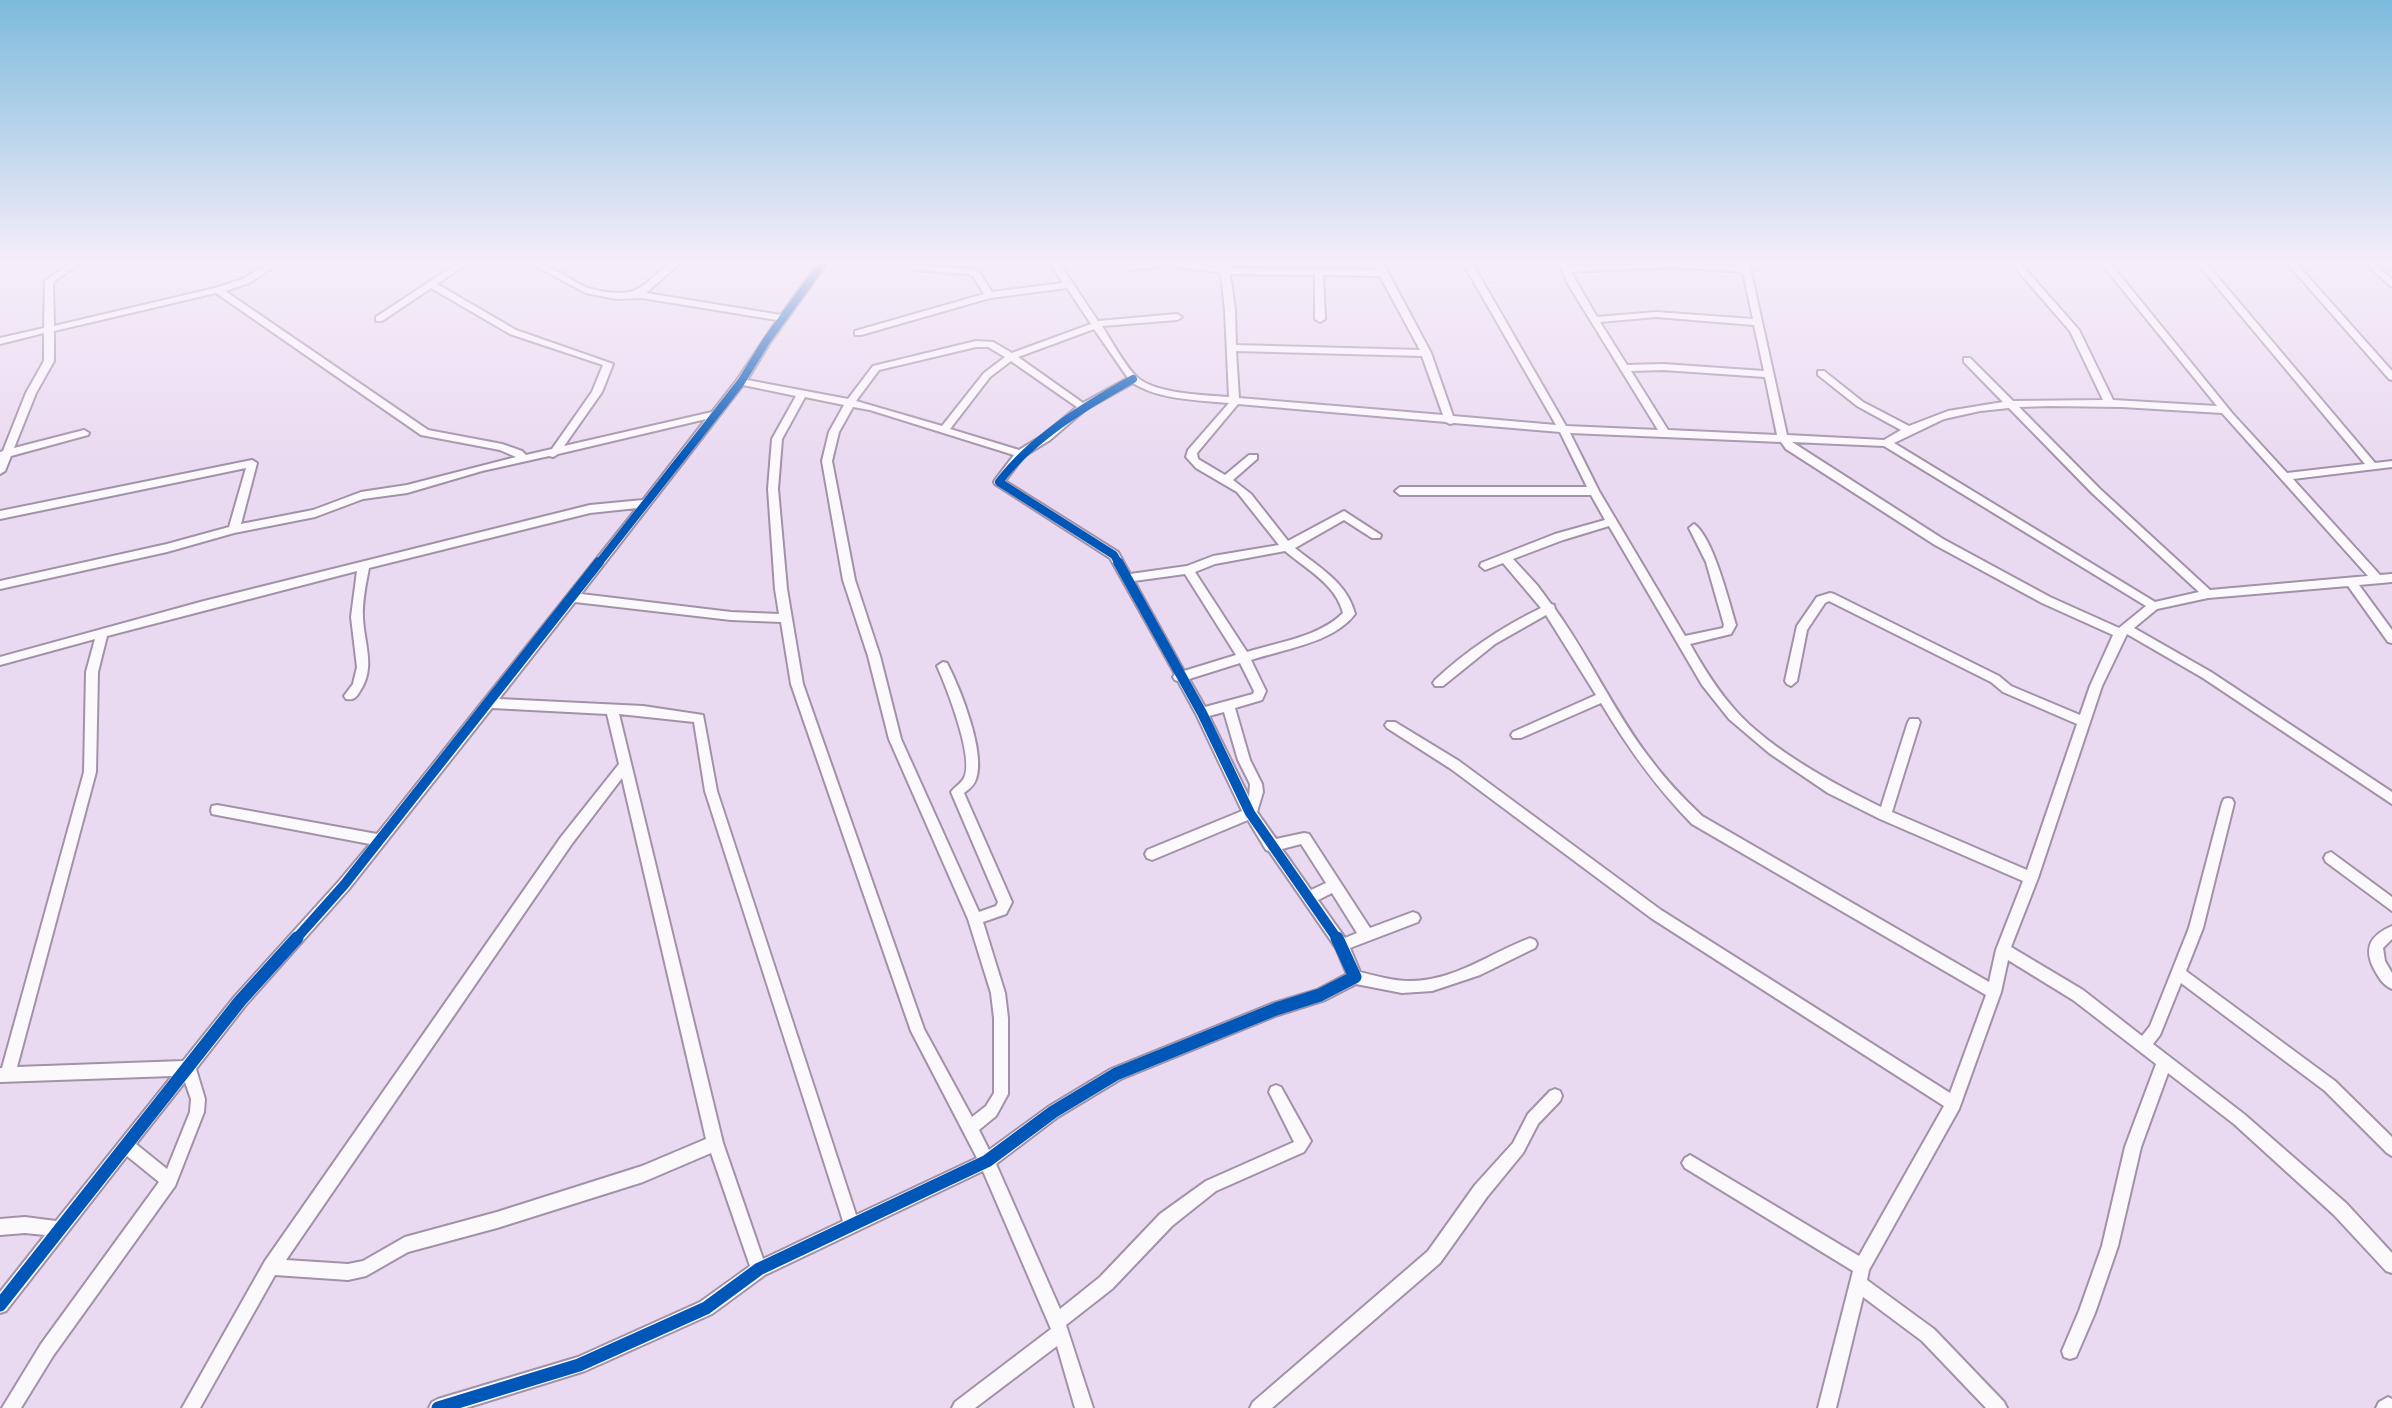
<!DOCTYPE html>
<html>
<head>
<meta charset="utf-8">
<style>
	body { margin:0 }
	canvas { display:block; background:#eadaf1 }
</style>
</head>
<body>
<canvas width="2392" height="1408"></canvas>
<script>
const c = document.querySelector('canvas').getContext('2d');
c.lineJoin = 'round';
function strokePath(path, color, width, dash) { c.strokeStyle = color; c.lineWidth = width; c.lineCap = dash ? 'butt' : 'round'; c.setLineDash(dash || []); c.stroke(path); }
function fillPath(path, color) { c.fillStyle = color; c.fill(path, 'evenodd'); }
const minor = new Path2D(`
	M70,263H80L53,282L54,326L215,288L243,279L269,263H280L249,283L225,291L428,430L502,444L522,451L526,455L552,449L592,392L603,365L510,334L431,288L382,321H376V317L458,263H468L437,284L516,330L613,364L602,392L564,446L712,412L737,380L777,320L642,298L616,299L586,293L530,263C552,263 568,280 588,288C598,291 610,293 620,293C651,293 655,263 680,263L646,293L781,315L818,263H827L771,341L747,380L848,399L873,366L976,341L993,342L1012,353L1091,324L1067,288L990,298L861,335H855V331L984,294L973,276L969,274L913,270L909,267L910,265L974,269L979,272L992,292L1063,283L1050,263H1059L1098,321L1177,314L1182,317L1177,320L1102,326C1111,340 1126,368 1138,378C1157,394 1204,395 1229,397L1225,310L1221,273L1168,265L1129,270L1125,267L1126,265L1191,263L1220,268V263H1228L1229,268L1377,270L1374,263H1383L1431,353L1453,416L1556,425L1463,263H1472L1566,426L1658,430L1568,284L1559,263H1568L1569,267C1627,264 1684,262 1741,267V263H1749L1787,435L1884,440L1901,430L1857,406L1818,375V371H1824L1863,402L1909,426L1948,411L2003,402L1964,362V358H1970L2013,401L2103,400L2070,331L2011,263H2020L2079,330L2113,400L2217,406L2101,263H2110L2232,413L2287,473L2365,464L2197,263H2206L2375,463L2392,461V467L2293,479L2380,575L2392,574V582L2359,585L2392,630V643L2388,642L2348,586L2208,598L2157,609L2134,628L2211,672L2392,792V804L2203,678L2127,634L2102,686L2038,878L2011,947L2083,990L2142,1036L2150,1026L2189,928L2222,803L2224,799L2228,798L2232,799L2234,803L2203,928L2186,971L2335,1081L2392,1137V1156L2387,1153L2325,1091L2181,983L2160,1035L2153,1044L2244,1114L2346,1203L2392,1253V1273L2386,1271L2334,1215L2234,1124L2168,1073L2141,1147L2118,1246L2095,1313L2076,1357L2070,1359L2064,1357L2062,1351L2079,1311L2102,1246L2125,1147L2156,1064L2073,1000L2008,960L2001,992L1959,1109L1869,1270L1867,1280L1934,1329L2004,1402L2007,1408H1986L1922,1341L1863,1297L1836,1408H1818L1853,1271L1685,1168L1682,1163L1685,1158L1690,1155L1695,1158L1859,1256L1944,1106L1651,918L1451,769L1387,728L1385,725L1387,722H1395L1459,761L1661,910L1950,1093L1986,995L1692,824C1655,786 1628,748 1601,703L1521,738H1513L1511,735L1513,732L1596,695L1546,615L1495,644L1443,686H1435L1433,683L1435,680C1467,650 1502,627 1541,608L1503,563L1485,570L1480,566L1481,563L1555,534L1605,520L1591,495H1400L1395,491L1400,487H1587L1560,432L1454,423L1450,424L1446,422L1238,404L1197,453L1198,459L1225,475L1249,455H1257V459L1233,480L1251,494L1288,541L1344,511L1381,535L1380,538H1372L1344,520L1295,548C1318,567 1347,582 1355,614C1333,643 1284,649 1251,660L1266,691L1262,700L1235,708L1250,760L1262,784L1263,792L1257,812L1276,839L1304,833L1309,834L1370,928L1413,912L1418,914L1420,918L1418,922L1350,948L1360,972C1376,976 1393,981 1410,981C1455,981 1490,953 1530,938L1535,940L1537,944L1535,948L1480,975L1432,991L1402,993L1356,984L1325,1000L1278,1015L1121,1079L1058,1117L996,1164L1060,1309L1100,1277L1160,1214L1206,1181L1294,1142L1269,1092L1271,1087L1276,1085L1281,1087L1311,1141L1304,1152L1216,1191L1172,1226L1112,1289L1066,1325L1093,1408H1075L1057,1346L975,1408H952L955,1402L1051,1329L983,1171L765,1275L712,1314L585,1371L466,1408H429L432,1402L438,1399L578,1357L700,1302L750,1266L711,1153L643,1182L497,1228L408,1252L366,1276L348,1280L275,1275L200,1408H182L265,1261L561,837L619,764L607,714L492,708L349,889L245,1006L196,1069L205,1099L204,1112L175,1186L53,1356L21,1408H2L41,1344L159,1182L127,1156L6,1311L0,1313V1292L45,1235L25,1233L0,1235V1219L25,1217L56,1221L172,1076L0,1082V1068H2L84,772L86,672L95,639L0,665V657L204,601L590,505L643,500L706,419L558,454L553,457L549,456L482,471L407,493L363,499L315,517L234,533L167,552L0,589V581L167,544L229,527L246,468L0,519V511L252,460L257,463L241,524L313,510L361,492L407,485L516,457L500,450L421,435L216,293L54,331V361L36,393L14,448L84,430L89,433L88,435L11,456L5,471L0,474V452L3,451L26,393L44,361V333L0,344V338L44,328L45,281ZM1673,267L1743,272L1753,319L1656,312L1597,317L1571,272ZM1230,274L1315,275V319L1320,322L1325,319L1323,275L1380,276L1420,350L1236,345L1235,310ZM1656,317L1754,325L1764,371L1663,364L1627,365L1600,322ZM1094,329L1128,378L1083,403L1018,357ZM976,347H988L1005,357L984,373L942,426L856,401L879,370ZM1236,351L1422,356L1443,415L1239,398ZM1011,361L1077,407L1042,436L1019,450L950,429L990,377ZM1663,370L1765,377L1777,435L1668,430L1631,371ZM1133,383C1160,400 1197,400 1229,403L1188,450L1186,457L1196,468L1237,492L1279,545L1213,556L1187,566L1130,574L1118,552L1005,481L1024,456L1050,440L1086,409ZM743,385L796,396L772,439L768,489L775,589L779,614L731,612L581,594ZM805,397L844,405L829,432L822,461L843,580L868,656L889,739L968,919L991,993L994,1018V1093L986,1106L972,1117L924,1029L803,684L787,589L778,489L782,439ZM2050,406L2122,407L2222,413L2368,576L2210,590L2100,489L2019,407ZM853,407L870,410L1014,455L995,480L994,482L995,484L1110,558L1175,674L1173,677L1175,680L1178,681L1196,714L1242,811L1147,850L1145,854L1147,858L1152,860L1157,858L1248,820L1266,850L1269,851L1336,948L1347,974L1317,990L1271,1004L1111,1069L1048,1107L989,1150L979,1130L996,1116L1008,1094V1018L1005,993L983,922L1006,914L1012,902L964,793C969,789 974,786 976,779C986,753 960,688 947,663L943,662L937,666C946,686 975,759 964,778C961,784 954,787 951,792L998,902L996,906L979,912L901,739L880,656L855,580L832,461L839,432ZM2009,408L2092,493L2199,592L2155,602L1894,443L1944,419L1980,411ZM1570,433L1781,442L1786,449L1935,545L2042,603L2113,635L2090,686L2080,715L2011,686L1999,676L1834,594L1830,593L1817,597L1797,626L1785,681L1787,684L1791,686L1797,681L1807,630L1825,603L1829,601L1991,682L2003,692L2077,724L2027,870L1892,812L1920,722L1918,719H1910L1908,722L1881,807C1834,784 1771,750 1736,711C1717,690 1703,667 1690,644L1731,634L1736,625C1729,602 1713,537 1694,524L1689,528L1706,562L1724,625L1723,628L1685,636L1599,491ZM1792,442L1884,446L2146,606L2119,628L2050,597L1943,539ZM637,508L377,834L217,805L212,806L211,810L212,814L217,815L370,844L339,881L235,996L183,1061L17,1067L96,772L98,672L107,636L357,571L351,617L357,667L353,684L344,696L346,699C354,700 356,698 360,691C376,668 364,643 363,618C362,601 366,584 369,568L590,513ZM1609,526L1702,685L1729,719L1769,753L1828,793L1880,819L2023,881L1996,950L1989,982L1702,816C1682,797 1664,778 1648,756C1613,710 1589,656 1555,609L1554,605L1551,604L1537,585L1513,559L1563,540ZM1285,551C1306,569 1336,584 1343,613C1319,637 1279,642 1247,652L1195,572L1215,564ZM1185,574L1236,655L1184,671L1134,581ZM575,602L731,620L781,622L791,684L911,1031L977,1158L856,1215L717,791L703,715L643,706L499,699ZM1240,663L1254,691L1253,694L1205,707L1189,679ZM1224,712L1238,760L1250,784L1249,797L1209,716ZM619,714L694,722L705,791L843,1221L763,1259L723,1143ZM622,778L706,1139L642,1166L497,1212L405,1237L363,1261L348,1264L286,1260L571,845ZM1301,844L1326,883L1311,890L1282,849ZM1332,893L1357,933L1345,938L1318,900ZM185,1082L191,1099L190,1112L167,1169L136,1144Z
	M2287,263H2296L2392,371V380L2389,379Z
	M2364,263H2374L2392,279V287Z
	M2331,852L2392,897V911L2326,862L2324,858L2326,854Z
	M2392,926V939L2383,948L2385,961L2392,973V989C2383,985 2379,978 2374,969C2363,947 2371,935 2392,926Z
	M1555,1089L1560,1091L1562,1096L1560,1101L1538,1124L1523,1153L1487,1197L1440,1263L1272,1408H1250L1253,1402L1428,1251L1475,1185L1513,1143L1528,1114L1550,1091Z
	M2388,1397L2392,1399V1408H2376L2379,1402Z`);
strokePath(minor, '#a192a8', 4);
fillPath(minor, '#fcf9fd');
strokePath(new Path2D(`
	M598,564L741,382L767,340L823,263
	M1119,564L1114,555L999,482C1032,438 1085,406 1133,379`), '#0057b8', 8);
strokePath(new Path2D(`
	M1118,562L1202,713L1250,813L1338,940
	M295,940L344,885L599,562`), '#0057b8', 10);
strokePath(new Path2D(`
	M0,1305L240,1001L297,938
	M438,1408L579,1365L706,1308L759,1269L987,1161L1053,1112L1116,1074L1276,1009L1320,995L1355,977L1337,938`), '#0057b8', 13);
const sky = c.createLinearGradient(0, 0, 0, 460);
sky.addColorStop(0, '#7cbbdc');
sky.addColorStop(0.57, '#f6eef9');
sky.addColorStop(1, '#f6eef900');
c.fillStyle = sky;
c.fillRect(0, 0, 2392, 460);
</script>
</body>
</html>
